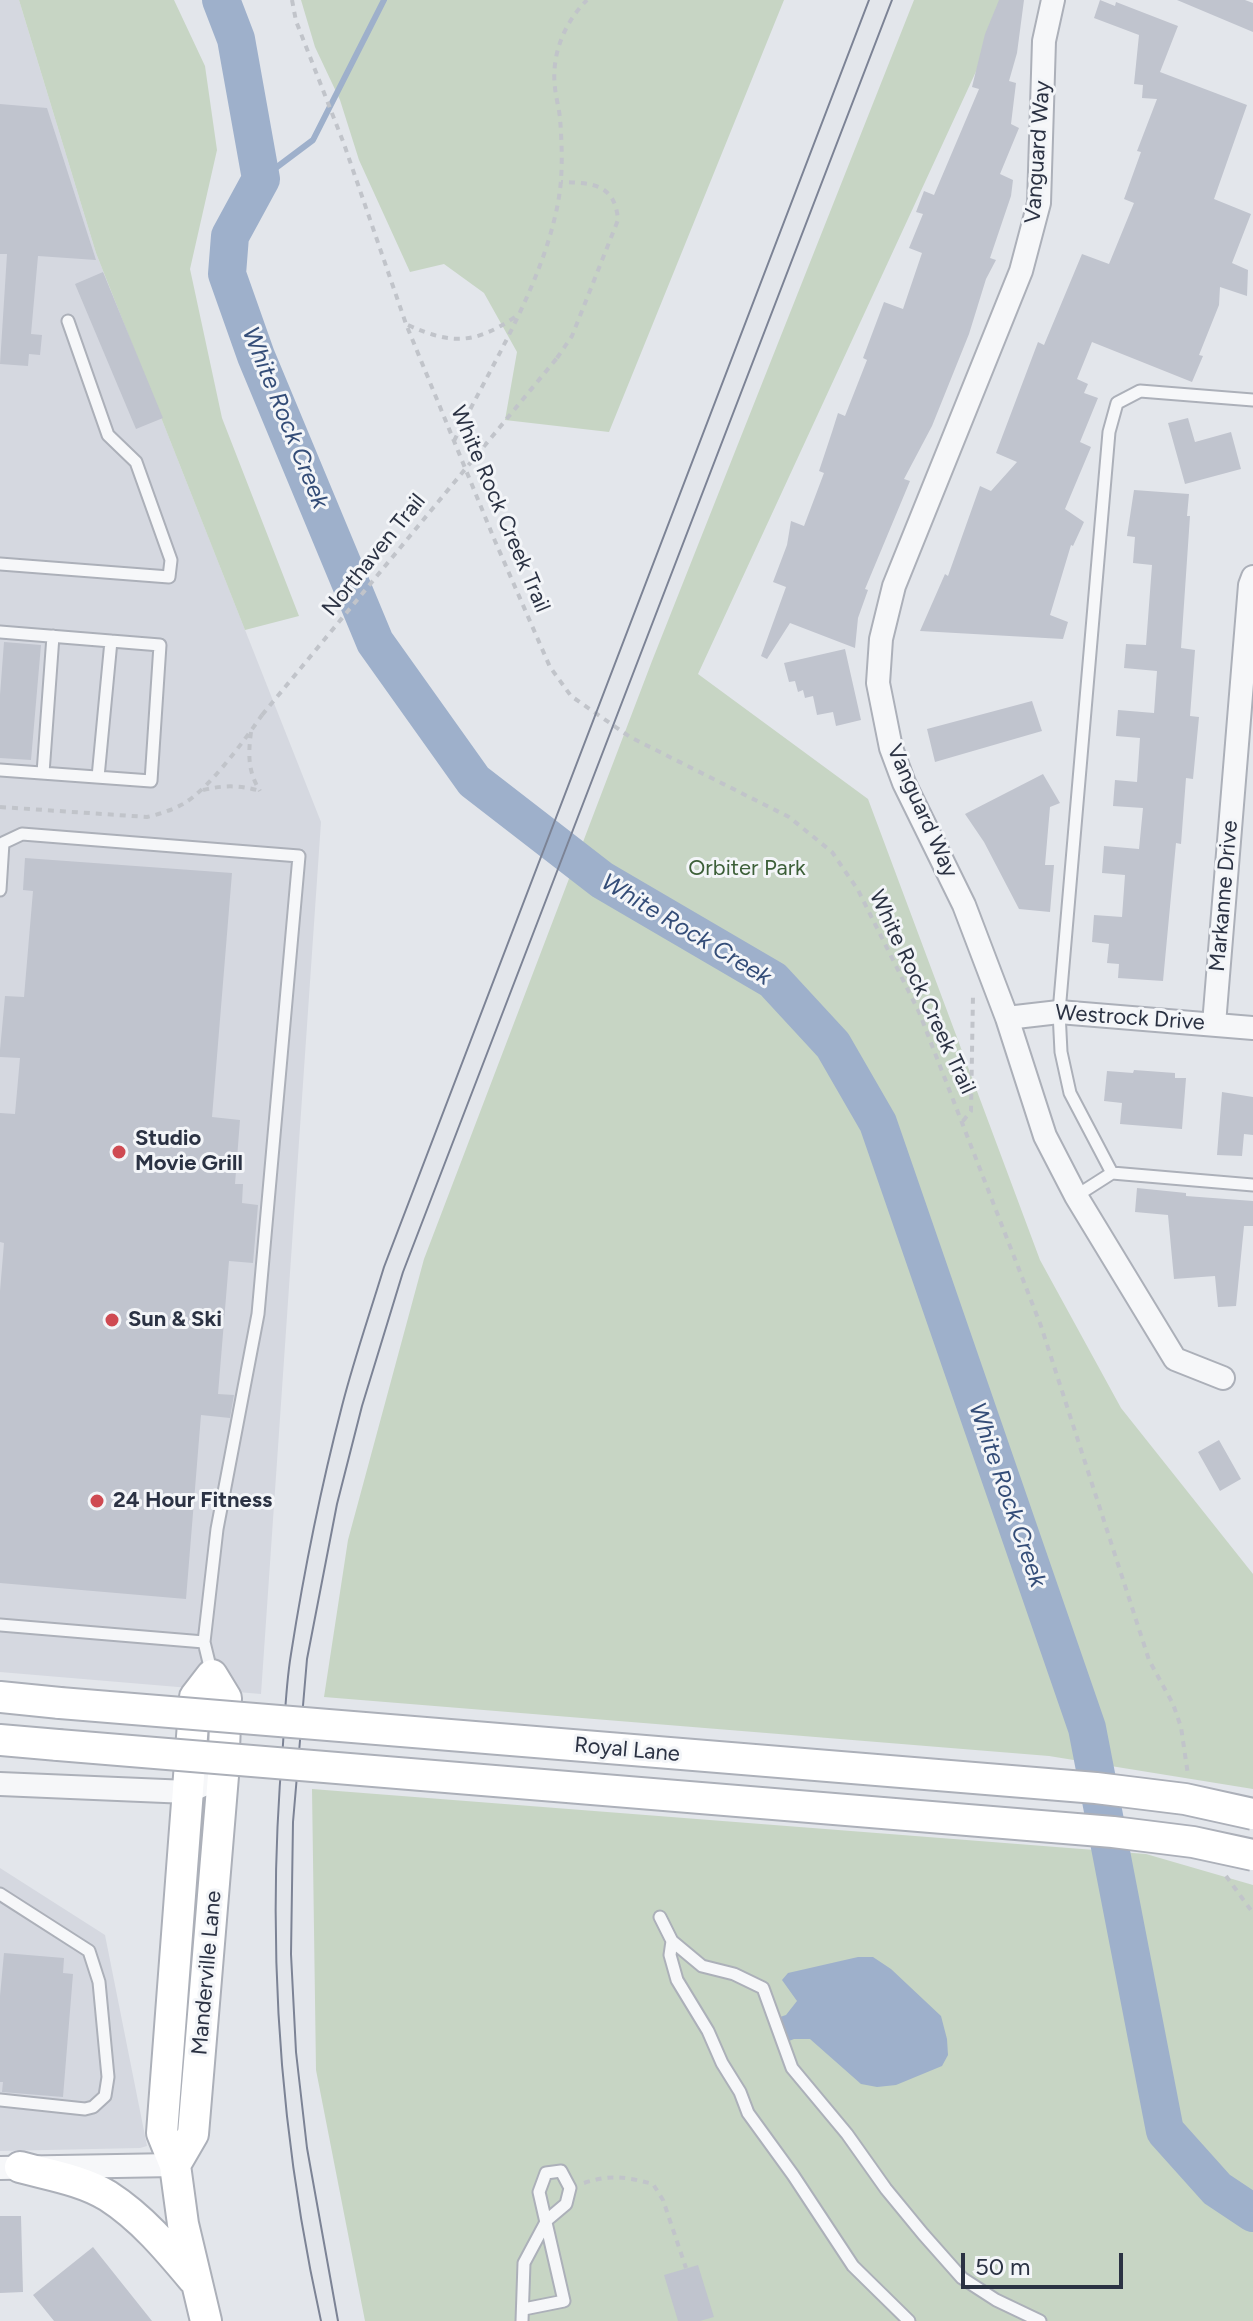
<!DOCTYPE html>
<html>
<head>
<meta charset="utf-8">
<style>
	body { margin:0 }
	#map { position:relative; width:1253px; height:2321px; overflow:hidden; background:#e3e6eb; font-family:Figtree,sans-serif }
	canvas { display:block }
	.scale { position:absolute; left:961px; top:2253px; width:162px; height:36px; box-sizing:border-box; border:4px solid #2b3243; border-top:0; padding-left:10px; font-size:24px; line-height:28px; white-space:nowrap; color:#2b3243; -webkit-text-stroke:6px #f3f5f8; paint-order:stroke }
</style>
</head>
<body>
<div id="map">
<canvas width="1253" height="2321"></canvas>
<div class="scale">50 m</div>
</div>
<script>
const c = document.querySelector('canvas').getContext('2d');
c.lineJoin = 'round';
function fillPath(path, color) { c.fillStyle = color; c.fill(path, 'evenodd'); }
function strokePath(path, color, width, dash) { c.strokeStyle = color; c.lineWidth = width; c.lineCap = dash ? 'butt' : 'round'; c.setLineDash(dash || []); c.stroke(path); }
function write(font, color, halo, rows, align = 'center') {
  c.font = font + ' Figtree,sans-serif'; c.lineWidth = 6; c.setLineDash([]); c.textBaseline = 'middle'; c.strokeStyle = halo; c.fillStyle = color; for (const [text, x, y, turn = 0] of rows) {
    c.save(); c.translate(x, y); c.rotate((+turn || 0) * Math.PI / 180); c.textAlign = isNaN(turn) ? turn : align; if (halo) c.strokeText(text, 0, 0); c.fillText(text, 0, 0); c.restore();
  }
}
fillPath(new Path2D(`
	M0,0H19L96,253L321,822L261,1694L0,1672Z
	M0,1868L105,1935L147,2146L140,2148L0,2151Z`), '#d5d8e0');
fillPath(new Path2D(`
	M19,0H174L205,66L217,150L190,269L222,418L299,616L245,630L96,253Z
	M301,0H784L609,432L505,420L517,352L484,293L444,264L410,272L359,160L340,100L315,47Z
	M914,0H1009L698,674L868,799L1040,1260L1121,1408L1253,1574V1789L1049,1756L324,1697L348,1540L424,1259L652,661Z
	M312,1789L1146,1854L1253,1885V2321H365L316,2070Z`), '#c7d5c4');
fillPath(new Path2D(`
	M858,1957H873L891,1969L941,2016L947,2039L948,2055L942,2066L896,2085L877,2087L861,2084L810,2039H794L784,2043L774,2019L786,2015L797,2001L782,1980L788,1973Z`), '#9eb0cb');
strokePath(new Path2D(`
	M261,179L313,140L384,0`), '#9eb0cb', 6);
strokePath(new Path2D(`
	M221,0L236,39L261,179L230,236L227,274L256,356L375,642L474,781L602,880L773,980L833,1045L878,1123L1087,1728L1165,2131L1217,2189L1253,2213`), '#9eb0cb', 38);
fillPath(new Path2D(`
	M999,0H1024L1017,53L1009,81L1016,83L1011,124L1019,128L1000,174L1013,180L1011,196L990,258L996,260L986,279L969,334L932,426L904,479L910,481L865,589L868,590L858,618L855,648L790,623L767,659L761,656L786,587L773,582L787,545L791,521L804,526L824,473L819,471L832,432L838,413L845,416L867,360L863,358L884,302L903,309L922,253L909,248L923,214L916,212L924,191L934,195L979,89L972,87L985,34Z
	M1100,0L1115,6L1116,2L1178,26L1160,72L1247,105L1214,199L1251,214L1232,263L1248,270L1247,296L1220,287L1219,305L1199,355L1203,356L1192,382L1092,342L1077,379L1088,384L1084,393L1098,398L1080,442L1091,447L1065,509L1084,522L1073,546L1071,545L1050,615L1068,622L1063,639L920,631L945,574L948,576L980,486L991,491L1017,462L996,453L1038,342L1044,345L1082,254L1109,264L1134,203L1124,199L1141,152L1137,151L1157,99L1142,98L1143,85L1134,84L1139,35L1094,18Z
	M1177,0H1245L1253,3V32Z
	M0,104L47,108L96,260L38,256L31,334L42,335L40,355L29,354L28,366L0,364L7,254H0Z
	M103,272L163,418L136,429L75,284Z
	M1188,418L1195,442L1231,432L1241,469L1185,484L1168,423Z
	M1134,490L1189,494L1187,516H1190L1181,648L1195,650L1190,716L1199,717L1193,779L1186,778L1181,844L1176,843L1163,981L1118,978L1119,964L1107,963L1109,944L1092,942L1094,915L1122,917L1125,875L1102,873L1104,846L1139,849L1143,808L1113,806L1115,780L1137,782L1140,738L1116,736L1118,710L1154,713L1157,671L1124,668L1126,644L1146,645L1152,565L1133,563L1135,537L1127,536Z
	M4,642L41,645L31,760L0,758V695Z
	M845,649L861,720L836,726L833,712L817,715L813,696L805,698L803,690L798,692L795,681L789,682L784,663Z
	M1032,701L1042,731L935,762L927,729Z
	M1043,774L1060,803L1050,807L1045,865H1054L1050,912L1019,909L984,842L965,814Z
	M25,858L232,873L212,1117L240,1120L235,1184H243L242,1203L258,1205L253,1263L229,1261L218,1394L234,1395L230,1418L201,1415L186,1599L0,1583V1291L4,1243L0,1242V1113L15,1114L20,1058L0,1057V1050L5,996L24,997L33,891L23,890Z
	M1134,1070L1175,1073V1078H1186L1182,1129L1120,1124L1122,1103L1104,1101L1107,1071L1133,1073Z
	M1222,1092L1253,1097V1135L1244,1134L1242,1156L1217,1155Z
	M1137,1188L1186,1193V1196L1253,1201V1226H1244L1236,1306L1218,1307L1215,1276L1174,1279L1168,1215L1135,1212Z
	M1219,1440L1241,1479L1220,1491L1198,1452Z
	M4,1953L64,1958L63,1973L73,1974L63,2097L2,2092L3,2082H0V1996Z
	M0,2216H21L23,2292L0,2293Z
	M93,2247L152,2321H54L33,2295Z
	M698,2265L714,2317L700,2321H678L664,2275Z`), '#c0c4ce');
const lane = new Path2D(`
	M0,564L169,577L171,560L136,462L108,435L68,321
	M0,632L160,645L151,781L0,770
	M43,773L53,636
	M98,777L111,641
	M0,890L3,843L22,834L299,856L258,1314L217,1529L204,1642L212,1675
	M1112,1173L1070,1093L1061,1052L1059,1012L1109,432L1117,403L1140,391L1253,400
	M1076,1196L1112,1173L1253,1185
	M0,1625L204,1642
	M0,1894L89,1951L99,1982L108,2077L105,2096L93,2107L85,2109L0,2100
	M660,1917L672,1941
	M522,2321L524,2263L547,2220L566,2204L570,2188L561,2171L546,2173L539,2192L564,2301L524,2309
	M909,2321L853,2266L793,2175L748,2113L740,2092L722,2063L708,2031L677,1980L670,1955L672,1941L702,1966L734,1974L763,1988L792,2068L847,2134L886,2189L923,2234L962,2278L996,2300L1040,2321`);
const street = new Path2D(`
	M1053,0L1044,41L1039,203L1021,271L894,586L881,639L878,683L891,748L904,783L964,905L1007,1018L1045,1136L1076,1196L1175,1359L1223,1378
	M1007,1018L1059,1012L1253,1028
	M1214,1024L1250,585L1253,577
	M0,1784L188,1792L223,1776
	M0,2168L175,2165`);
const secondary = new Path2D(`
	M0,1697L60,1703
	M0,1740L58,1745
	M175,2165L193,2134L223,1776L226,1698L212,1675L195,1697L162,2133L175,2165L183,2224L206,2321
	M20,2167C49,2175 82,2180 108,2196C142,2218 167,2248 193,2279`);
strokePath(lane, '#acb0b9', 15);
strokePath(street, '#acb0b9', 26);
strokePath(secondary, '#acb0b9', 34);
strokePath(new Path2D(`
	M292,0L296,21L344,144L406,324L495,541L550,667L571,696L630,737L789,817L832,852L858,890L919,1012L1041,1326L1149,1660L1173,1704L1181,1727L1188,1775
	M408,325C452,345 475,344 515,317
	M557,358L572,336L618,220C615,183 591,183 561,182
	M454,441C492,364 545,281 559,197C563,172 562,143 560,118C559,108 556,98 555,88C551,55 564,23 587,0
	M251,732C248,755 248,772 260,791
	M203,790C224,785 240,785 260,791
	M0,807L147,817C160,814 172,810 183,804C209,789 244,741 262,715
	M963,1121L971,1111L973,995
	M1226,1876L1253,1913
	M584,2183C611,2174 626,2177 653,2184L663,2200L686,2268`), '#c1c4ca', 4, [6, 6]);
strokePath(lane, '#f6f7f9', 11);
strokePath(street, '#f6f7f9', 22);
strokePath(secondary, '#fff', 30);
strokePath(new Path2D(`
	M321,2321C279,2132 266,1937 283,1744C285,1714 286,1684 291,1654C304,1571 321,1487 342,1406C354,1359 370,1313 384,1267L869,0
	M338,2321L307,2148L296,2052L291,1954L293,1822L307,1659L337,1504L362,1406L403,1272L892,0`), '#7c8395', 2);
const secondaryBridge = new Path2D(`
	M60,1703L1096,1788L1185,1799L1253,1814
	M58,1745L1113,1832L1193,1842L1253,1855`);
strokePath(secondaryBridge, '#acb0b9', 34, []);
strokePath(new Path2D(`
	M262,715L557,358`), '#c1c4ca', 4, [6, 6]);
strokePath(secondaryBridge, '#fff', 30);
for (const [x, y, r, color] of [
	[119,1152,8,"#cf4a52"],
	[112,1320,8,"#cf4a52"],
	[97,1501,8,"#cf4a52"]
]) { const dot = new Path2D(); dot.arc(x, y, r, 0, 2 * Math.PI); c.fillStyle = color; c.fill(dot); strokePath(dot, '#f3f5f8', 3); }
write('22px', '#2b3243', '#f3f5f8', [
	["Vanguard Way",1038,152,-86],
	["White Rock Creek Trail",500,509,67],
	["Northaven Trail",374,555,-51],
	["Vanguard Way",922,811,66],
	["Markanne Drive",1224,896,-85],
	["White Rock Creek Trail",922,992,65],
	["Westrock Drive",1130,1018,4],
	["Royal Lane",627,1750,5],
	["Manderville Lane",207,1973,-85]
]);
write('22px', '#3c5f38', '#f3f5f8', [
	["Orbiter Park",747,869]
]);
write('bold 22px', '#2b3243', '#f3f5f8', [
	["Studio",135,1139],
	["Movie Grill",135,1164],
	["Sun & Ski",128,1320],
	["24 Hour Fitness",113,1501]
], 'left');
write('italic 24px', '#344d78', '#f3f5f8', [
	["White Rock Creek",285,418,68],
	["White Rock Creek",686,930,31],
	["White Rock Creek",1007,1495,71]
]);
</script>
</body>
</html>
